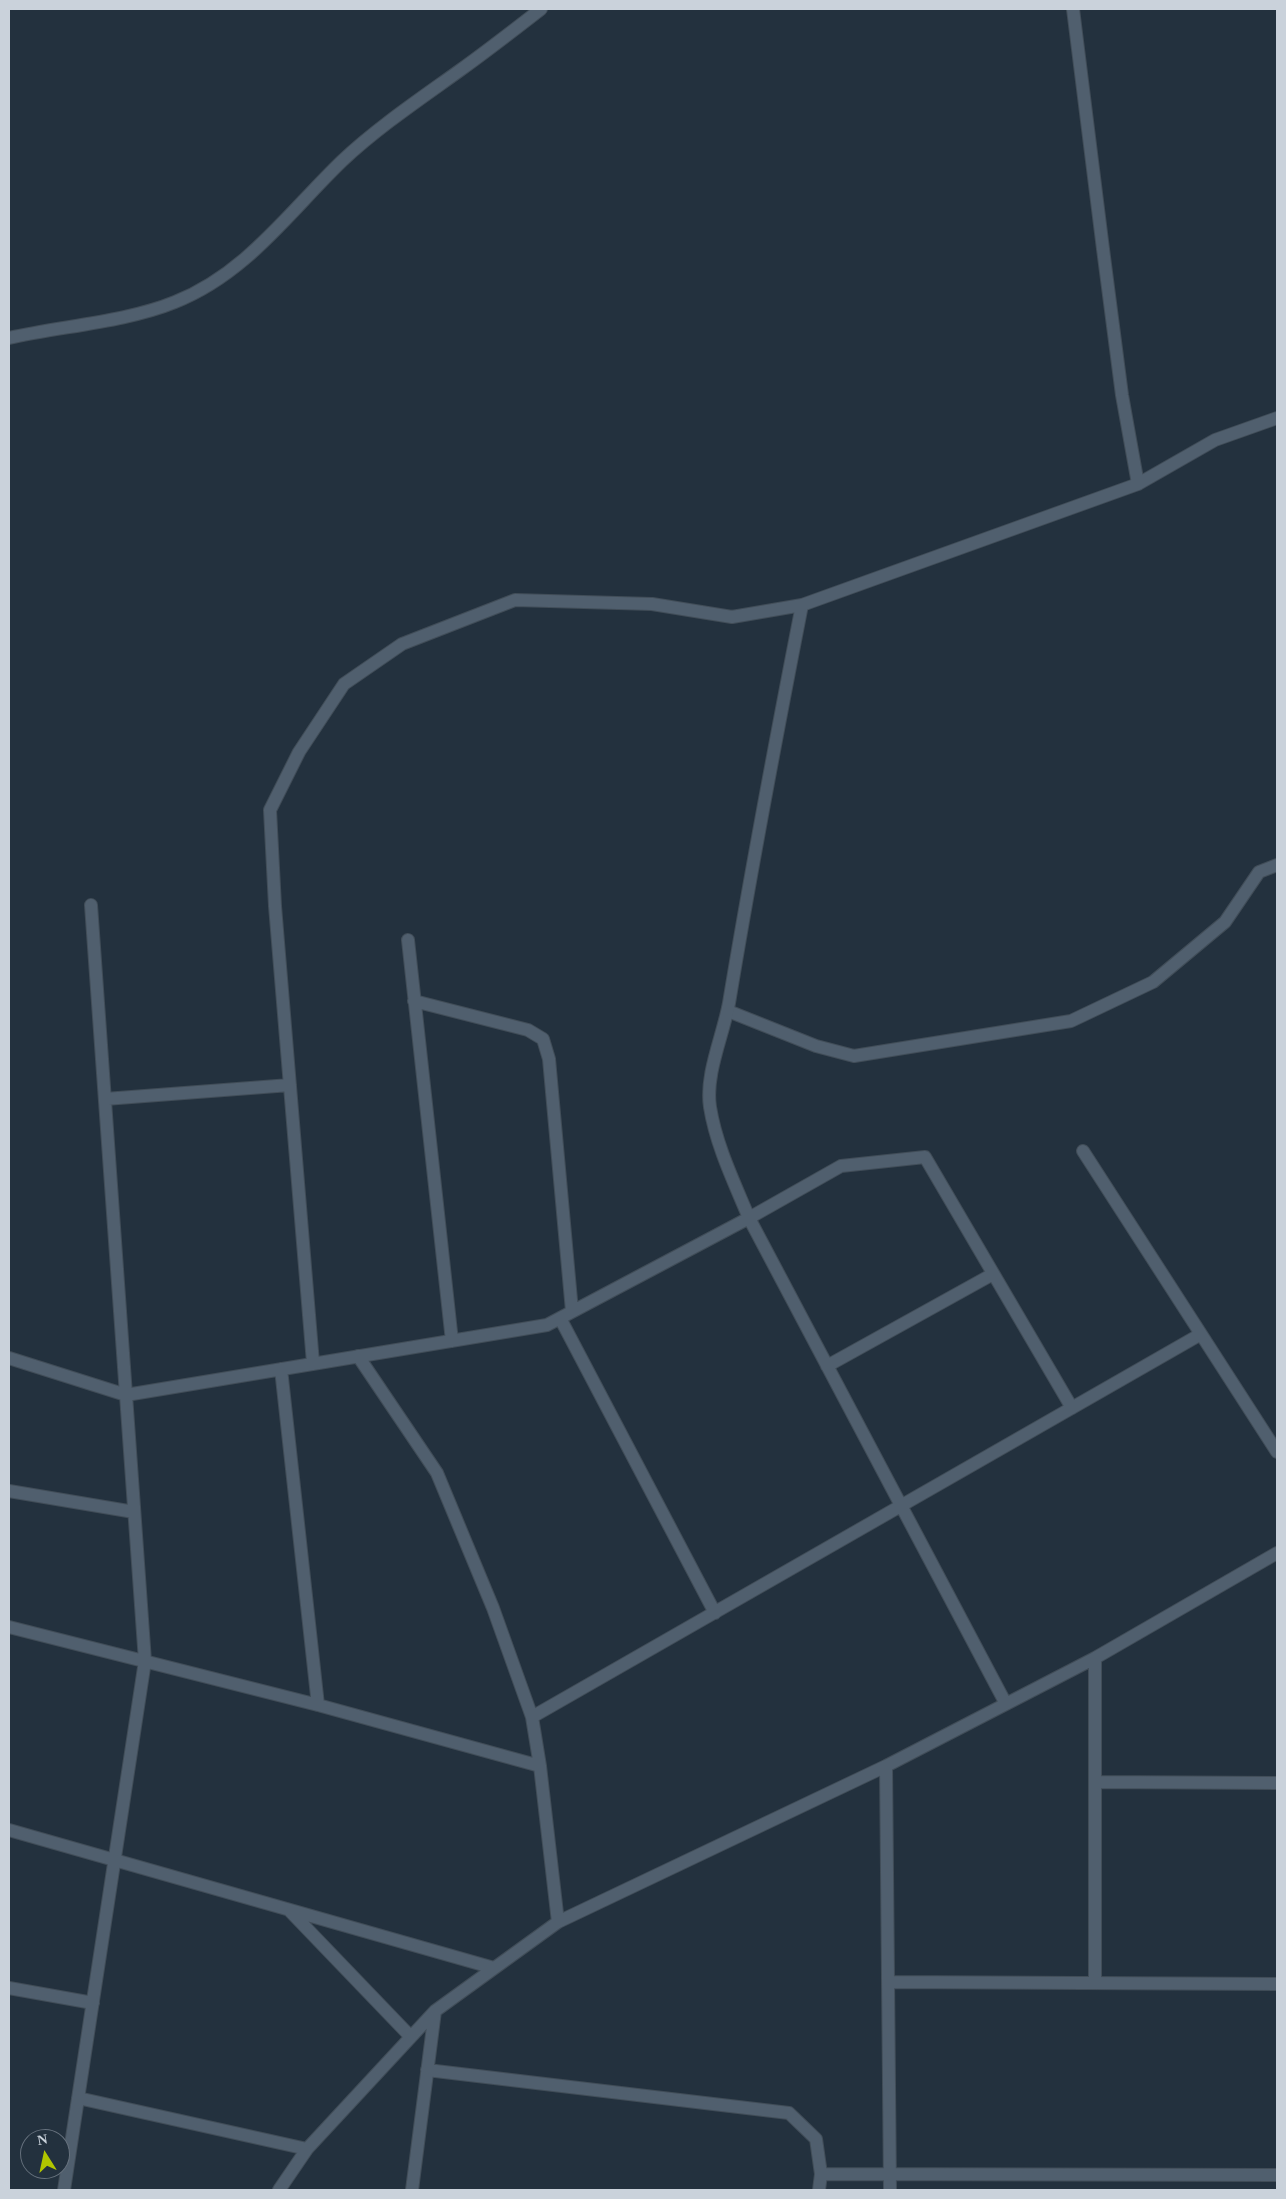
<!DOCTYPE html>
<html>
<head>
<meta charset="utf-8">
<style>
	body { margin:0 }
	#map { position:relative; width:1286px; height:2199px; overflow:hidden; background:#23313e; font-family:Georgia,serif }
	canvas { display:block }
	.frame { position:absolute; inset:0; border:10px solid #cad2db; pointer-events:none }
	.north { position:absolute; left:20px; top:2129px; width:50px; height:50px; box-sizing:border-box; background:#23313e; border:1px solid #66717d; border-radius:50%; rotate:350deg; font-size:14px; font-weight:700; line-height:20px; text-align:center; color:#cad2db }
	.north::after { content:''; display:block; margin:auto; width:18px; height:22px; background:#b1c500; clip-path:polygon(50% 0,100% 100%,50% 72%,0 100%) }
</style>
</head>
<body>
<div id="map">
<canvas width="1286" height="2199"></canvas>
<div class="frame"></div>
<div class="north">N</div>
</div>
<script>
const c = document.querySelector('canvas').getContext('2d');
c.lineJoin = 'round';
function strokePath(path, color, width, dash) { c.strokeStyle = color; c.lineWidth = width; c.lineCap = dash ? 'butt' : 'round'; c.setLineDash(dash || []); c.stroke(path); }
const service = new Path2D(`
	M728,1011L816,1046L854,1056L1071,1021L1153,982L1225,922L1259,872L1277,865`);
const minor = new Path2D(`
	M1073,9L1103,249L1122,395L1138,484
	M9,338C62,326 126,322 175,302C246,274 289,212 342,161C377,128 420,99 459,71C487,51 514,30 541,9
	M802,605C776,738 751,870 729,1003C723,1036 705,1074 710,1107C716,1145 734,1182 749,1218L1006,1704
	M408,940L452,1341
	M414,1001L528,1030L543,1039L549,1059L572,1311
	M105,1099L290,1085
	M1083,1151L1277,1452
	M560,1318L715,1613
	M358,1356L437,1473L493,1608L532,1717L540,1766L558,1922
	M9,1358L126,1395L547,1325L749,1218L841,1166L925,1157L1072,1408
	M313,1363L275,906L270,810L299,752L344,684L402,644L515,600L652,604L732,617L802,605L1138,484L1215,440L1277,418
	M827,1366L993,1274
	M281,1369L318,1705
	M9,1491L134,1512
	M9,1627L318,1705L540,1766
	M532,1717L1201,1334
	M886,1766L890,2190
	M1095,1782L1277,1783
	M9,1830L494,1968
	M289,1910L410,2036
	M889,1982L1277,1984
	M1095,1983V1658
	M9,1988L93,2003
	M427,2070L789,2113L816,2139L821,2174L819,2190
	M78,2098L307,2149
	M821,2174L1277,2175
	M64,2190L145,1661L91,905
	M279,2190L307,2149L435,2011L558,1922L886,1766L1095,1658L1277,1553
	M412,2190L435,2011`);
strokePath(service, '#414d58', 14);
strokePath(minor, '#414d58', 14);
strokePath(service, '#505f6e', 12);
strokePath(minor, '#505f6e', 12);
</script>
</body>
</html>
